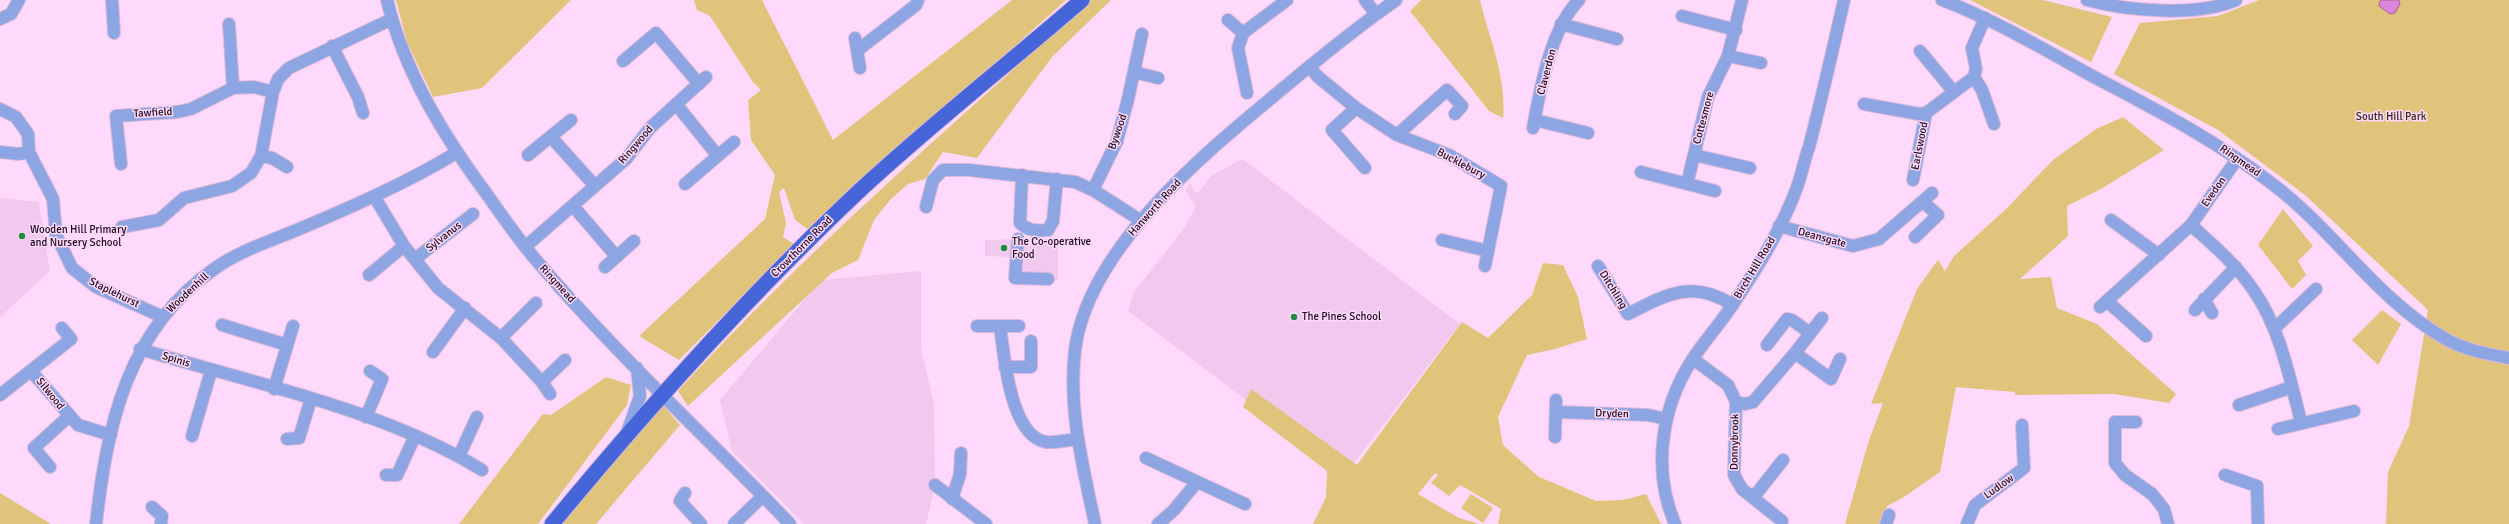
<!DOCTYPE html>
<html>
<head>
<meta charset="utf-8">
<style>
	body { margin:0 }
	canvas { display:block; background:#ffd9fc }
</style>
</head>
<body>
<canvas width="2509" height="524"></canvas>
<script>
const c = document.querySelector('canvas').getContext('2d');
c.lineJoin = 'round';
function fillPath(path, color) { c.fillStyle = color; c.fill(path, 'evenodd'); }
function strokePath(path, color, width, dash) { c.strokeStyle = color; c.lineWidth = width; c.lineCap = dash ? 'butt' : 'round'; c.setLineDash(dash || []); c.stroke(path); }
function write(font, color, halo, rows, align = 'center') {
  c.font = font + ' Signika,sans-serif'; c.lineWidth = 3; c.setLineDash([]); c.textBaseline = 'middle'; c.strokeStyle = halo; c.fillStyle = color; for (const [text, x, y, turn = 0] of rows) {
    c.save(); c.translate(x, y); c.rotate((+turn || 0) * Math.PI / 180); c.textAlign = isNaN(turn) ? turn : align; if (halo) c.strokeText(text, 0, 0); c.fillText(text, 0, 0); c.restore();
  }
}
fillPath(new Path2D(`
	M1242,159L1460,324L1345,475L1128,311L1134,292L1182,231L1196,207L1185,190L1190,183L1197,194L1211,176Z
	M0,198L39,202L50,271L0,317Z
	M1058,238V281L1013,280L1012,257L985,256V240Z
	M921,271V348L934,404L935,485L926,524H804L732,451L720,400L821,280Z`), '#f1c8ee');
fillPath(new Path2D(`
	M396,0H571L482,88L433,97L407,42Z
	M694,0H762L833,140L1012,0H1066L809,230L795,220L784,188L779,192L786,223L783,237L794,244L679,360L639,336L765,219L775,175L751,140L748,100L761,90L753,82L710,16L697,10Z
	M1091,0H1111L1052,57L977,158L943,152L925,179L908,184L891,199L874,220L858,260L832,273L688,406L678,391C806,251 950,127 1091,0Z
	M1421,0H1480C1489,37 1507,79 1503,118L1489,111L1410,11Z
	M1970,0H2043L2112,17L2091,62Z
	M2259,0H2509V524H2386L2388,472L2409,426L2428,310L2305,195L2218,130L2114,74L2140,23L2218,16Z
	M2123,117L2164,150L2101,189L2067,206L2068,236L2020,279L2051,277L2057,308L2097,324L2176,394L2169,403L2114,394L2015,395V392L1956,387L1940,472L1904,497L1887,506L1881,524H1845L1869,440L1883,403L1871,404L1917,289L1938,260L1945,271L1954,256L2006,209L2053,160L2096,129Z
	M2283,209L2313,246L2298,261L2306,275L2292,289L2258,245Z
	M1543,263L1563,265L1578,297L1587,339L1555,349L1527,355L1498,417L1503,445L1539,477L1596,501L1623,500L1646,494L1661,524H1498L1501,509L1460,485L1449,496L1431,483L1438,475L1435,473L1418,494L1459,518L1480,524H1313L1326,497L1327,471L1243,407L1251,389L1357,465L1462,322L1488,338L1532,295Z
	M2382,310L2401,324L2378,365L2352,340Z
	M606,377L631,385L627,405L538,524H459L543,414L551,415Z
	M661,403L680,425L596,524H562Z
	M0,493L51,524H0Z
	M1471,494L1493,508L1483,523L1461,508Z`), '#e1c47b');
const water = new Path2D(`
	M2381,0H2399L2400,4L2395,13L2390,14L2379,6Z`);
fillPath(water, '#dd86d9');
strokePath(water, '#a361a0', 1);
const minor = new Path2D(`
	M112,0L114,33
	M387,0C404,71 443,135 486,193C502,216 518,239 536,260C615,353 706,436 790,524
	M1365,0L1376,14
	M1942,0C1995,20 2045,50 2094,77C2157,110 2219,142 2275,186C2335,232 2377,299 2444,338C2464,350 2487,354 2509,358
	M2087,0C2128,11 2197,17 2236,0
	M1682,16L1736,30
	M0,19L11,14L19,0
	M1228,20L1243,33
	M229,24L233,88
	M1561,24L1617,39
	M855,38L860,68
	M332,46L358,97L363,113
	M858,50L916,5L918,0
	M1920,51L1954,92
	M1728,56L1761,63
	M623,61L656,33L699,84
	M1310,66L1317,76L1356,108L1397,135L1449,155L1501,186L1485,266
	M1134,72L1158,78
	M1974,77L1982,90L1994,124
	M1247,93L1238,48L1243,33L1287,0
	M676,104L717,155
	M1864,104L1919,114L1926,113L1974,77L1976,69L1972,48L1985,18
	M1356,108L1332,130L1365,168
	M0,109L16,117L28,134L29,152L53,199L56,235L72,268L96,287L163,317
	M1535,120L1588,133
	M1533,128C1540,89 1551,28 1579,0
	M1397,135L1447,90L1462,106L1455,114
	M551,137L595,186
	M0,152L19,154L29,152
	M528,155L571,120
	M1694,155L1750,168
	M261,156L272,158L287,167
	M121,164L116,116L177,112L191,109L233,88L254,87L273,92
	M1641,172L1715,191
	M1022,175L1020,223C1028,231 1037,231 1048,230L1053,221L1057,179
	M1913,180L1926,113
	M685,184L734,142
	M1687,184L1708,97L1728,56L1742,0
	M1093,190L1117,141L1128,99L1142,34
	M374,196L404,246L438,288L501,338L542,382L550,394
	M573,206L616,256
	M926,207L933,180L943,170H969L1075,182L1093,190L1140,220
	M2111,220L2159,255
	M2191,225C2214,246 2237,265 2254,291C2280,328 2290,379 2301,422
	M1779,226L1853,246L1879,239L1932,193
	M122,227L159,220L184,198L232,186L251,173L261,156L273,92L278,79L289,68L392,19
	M1915,237L1938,215L1923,202
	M1018,239L1015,278L1048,279
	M1442,240L1488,251
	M525,247L626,159L650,128L706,77
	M415,259L473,214
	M1598,266L1628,314C1667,294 1693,279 1733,305
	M605,267L634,241
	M369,275L404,246
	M2204,299L2212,313
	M2108,302L2146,336
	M2100,307L2191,225L2237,159
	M2195,310L2236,267
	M222,325L287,345
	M977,326H1019
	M1000,326C1004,355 1010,436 1046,442C1055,443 1068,440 1077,439
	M2274,329L2316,289
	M501,338L536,303
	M1767,345L1787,319L1792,320L1810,333
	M140,349C252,383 382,409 482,470
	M433,352L465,308
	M1795,353L1831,379L1840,359
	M1693,359L1728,385L1736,402L1745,404L1753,402L1795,353L1822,318
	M1005,367H1031V341
	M31,371L78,425L111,435
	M542,382L565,360
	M274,389L293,326
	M0,395L71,339L62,328
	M1736,402L1734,475L1742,489L1782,521
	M2239,405L2292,387
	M1556,412L1648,415L1667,419
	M366,417L382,379L370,371
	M2136,422H2115V463L2125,475L2152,494L2164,509L2168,524
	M2278,429L2354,411
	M628,430L640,396L637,368
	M192,436L211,371
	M1555,437L1556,400
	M287,439L299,438L311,399
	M459,456L477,417
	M1146,458L1245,504
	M50,467L34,448L68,417
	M386,475H397L415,436
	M2225,475L2257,486L2258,524
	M935,485L986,524
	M685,493L680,501L701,524
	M1753,498L1783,460
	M952,499L960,474L961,453
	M152,507L162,516L161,524
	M96,524C107,425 127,330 214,269C240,250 274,240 304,227C356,205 408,182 456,153
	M734,524L763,496
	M1095,524C1083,466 1068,410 1075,350C1088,248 1206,152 1281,90C1318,59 1356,28 1396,0
	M1158,524L1174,510L1196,483
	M1675,524C1652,470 1661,408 1692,360C1705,340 1721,323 1733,304C1757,269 1781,230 1796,190C1801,177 1804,161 1809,147C1822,98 1833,49 1844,0
	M1886,524L1889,515
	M1967,524L1975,505L2024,468L2022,425`);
const major = new Path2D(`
	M552,524C647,409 748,296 857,193C929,126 1007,65 1082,0`);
strokePath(minor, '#dbb8d8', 14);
strokePath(major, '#dbb8d8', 17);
strokePath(minor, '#8da5e3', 12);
strokePath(major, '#4665d8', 15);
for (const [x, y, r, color] of [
	[22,236,4,"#238a40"],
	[1004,248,4,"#238a40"],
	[1294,317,4,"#238a40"]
]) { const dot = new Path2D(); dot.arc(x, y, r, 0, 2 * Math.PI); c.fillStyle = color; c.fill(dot); strokePath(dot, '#ffd9fc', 1.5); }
write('11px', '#1c0c1b', '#ffd9fc', [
	["Claverdon",1547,72,-75],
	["Tawfield",153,113,-3],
	["Cottesmore",1704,118,-75],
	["Bywood",1118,132,-71],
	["Ringwood",636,145,-49],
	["Earlswood",1920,146,-79],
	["Ringmead",2240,161,35],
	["Bucklebury",1461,164,28],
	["Evedon",2214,192,-55],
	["Hanworth Road",1155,208,-48],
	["Sylvanus",444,237,-38],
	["Deansgate",1822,238,15],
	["Crowthorne Road",802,247,-45],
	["Birch Hill Road",1755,268,-59],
	["Ringmead",557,284,48],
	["Ditchling",1613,290,58],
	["Staplehurst",114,293,26],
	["Woodenhill",188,293,-43],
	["Spinis",176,360,17],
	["Silwood",50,394,51],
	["Dryden",1612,414,2],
	["Donnybrook",1735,442,-89],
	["Ludlow",1999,487,-36]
]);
write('11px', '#322a15', '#ffd9fc', [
	["South Hill Park",2391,117]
]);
write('11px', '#1c0c1b', '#ffd9fc', [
	["Wooden Hill Primary",30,230],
	["and Nursery School",30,243],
	["The Co-operative",1012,242],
	["Food",1012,255],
	["The Pines School",1302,317]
], 'left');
</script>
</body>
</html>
